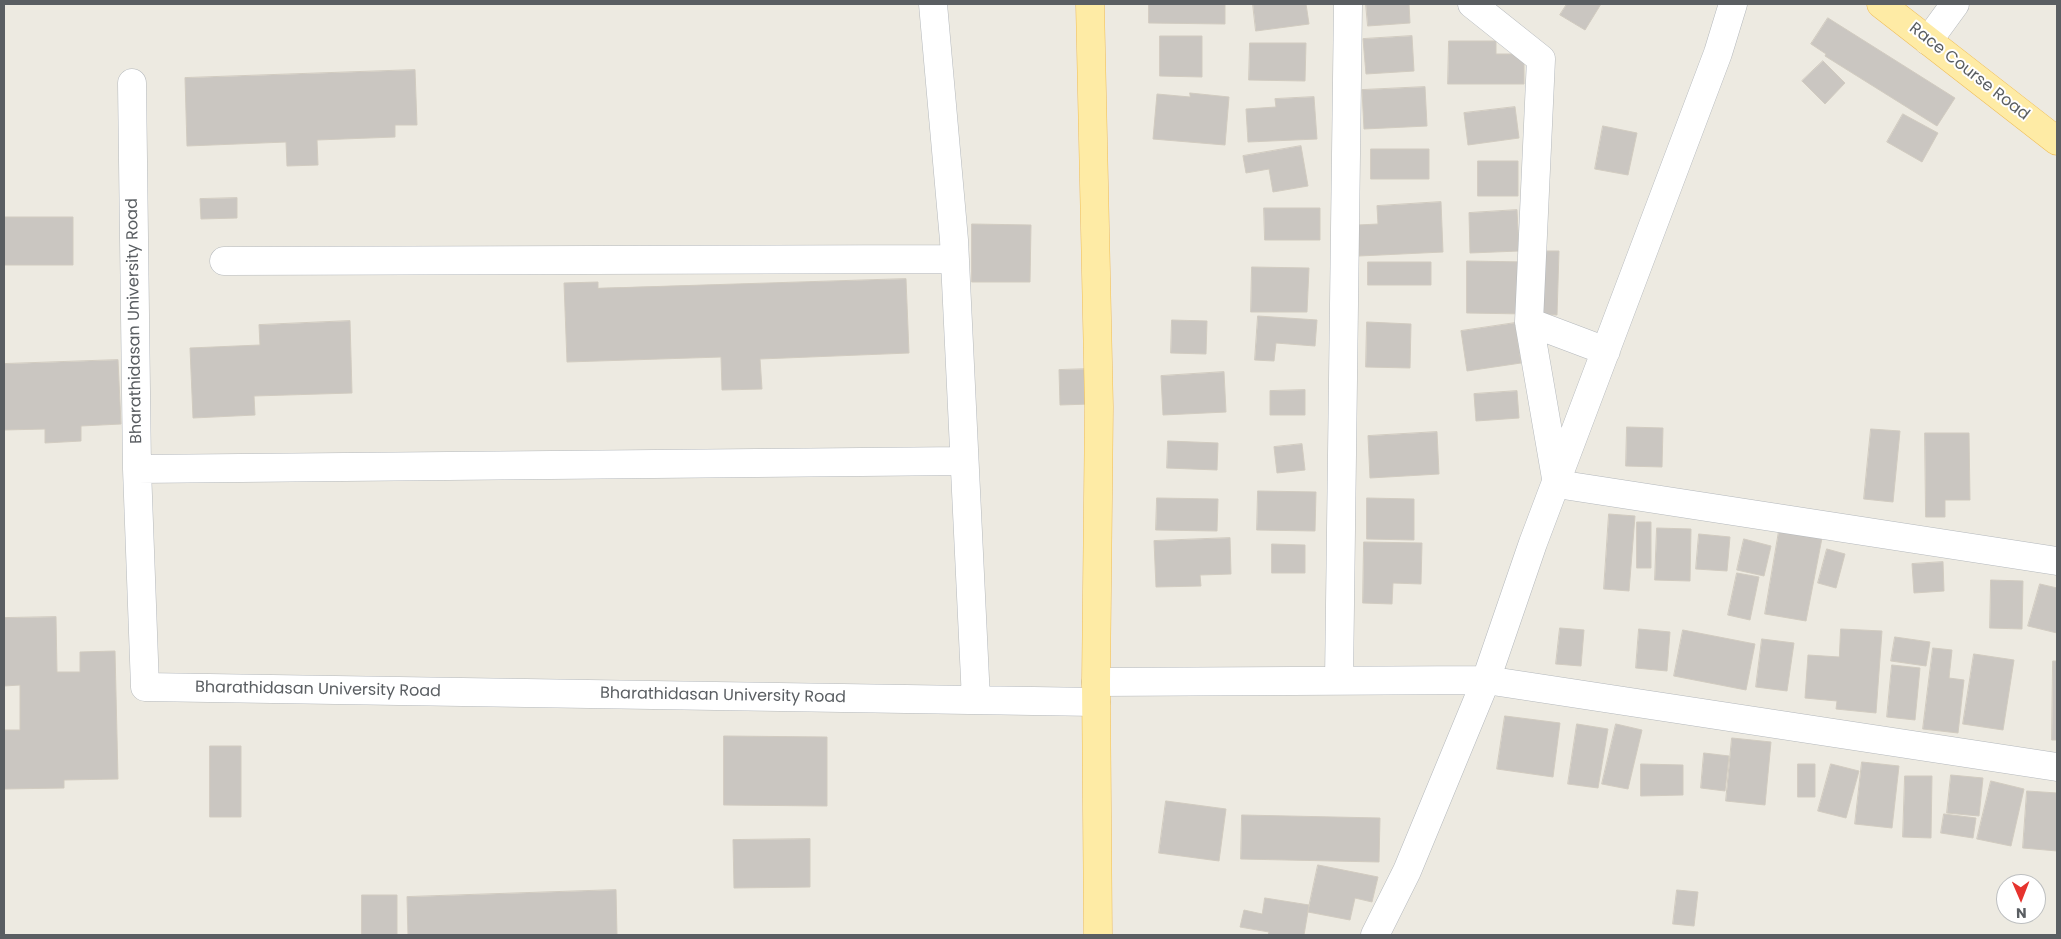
<!DOCTYPE html>
<html>
<head>
<meta charset="utf-8">
<style>
	body { margin:0 }
	#map { position:relative; width:2061px; height:939px; overflow:hidden; background:#edeae1; font-family:Poppins,sans-serif }
	canvas { display:block }
	.frame { position:absolute; inset:0; border:5px solid #5a5e62; pointer-events:none }
	.north { position:absolute; left:1996px; top:874px; width:50px; height:50px; box-sizing:border-box; background:#fff; border:1px solid #bdbfc0; border-radius:50%; rotate:179deg; font-size:14px; font-weight:700; line-height:20px; text-align:center; color:#5a5e62 }
	.north::after { content:''; display:block; margin:auto; width:18px; height:22px; background:#e6332e; clip-path:polygon(50% 0,100% 100%,50% 72%,0 100%) }
</style>
</head>
<body>
<div id="map">
<canvas width="2061" height="939"></canvas>
<div class="frame"></div>
<div class="north">N</div>
</div>
<script>
const c = document.querySelector('canvas').getContext('2d');
c.lineJoin = 'round';
function fillPath(path, color) { c.fillStyle = color; c.fill(path, 'evenodd'); }
function strokePath(path, color, width, dash) { c.strokeStyle = color; c.lineWidth = width; c.lineCap = dash ? 'butt' : 'round'; c.setLineDash(dash || []); c.stroke(path); }
function write(font, color, halo, rows, align = 'center') {
  c.font = font + ' Poppins,sans-serif'; c.lineWidth = 4; c.setLineDash([]); c.textBaseline = 'middle'; c.strokeStyle = halo; c.fillStyle = color; for (const [text, x, y, turn = 0] of rows) {
    c.save(); c.translate(x, y); c.rotate((+turn || 0) * Math.PI / 180); c.textAlign = isNaN(turn) ? turn : align; if (halo) c.strokeText(text, 0, 0); c.fillText(text, 0, 0); c.restore();
  }
}
const building = new Path2D(`
	M1149,4H1225V24L1149,23Z
	M1253,4H1306L1309,24L1256,31Z
	M1366,4H1409L1410,23L1368,26Z
	M1567,4H1601L1585,30L1560,15Z
	M1828,18L1955,98L1937,126L1825,56L1826,54L1811,44Z
	M1160,36H1202V77L1160,76Z
	M1412,36L1414,71L1366,74L1363,39Z
	M1449,41H1496V54H1524V84H1448Z
	M1250,43H1306L1305,81L1249,80Z
	M1823,61L1845,83L1825,104L1802,81Z
	M415,70L417,125H395V137L317,140L318,165L287,166L286,142L187,146L185,78Z
	M1425,87L1427,126L1364,129L1362,90Z
	M1190,93L1229,97L1225,145L1153,139L1157,94L1190,97Z
	M1314,97L1317,139L1248,142L1246,109L1276,107L1275,99Z
	M1515,107L1519,138L1468,145L1464,113Z
	M1903,114L1938,133L1922,162L1887,142Z
	M1603,126L1637,133L1628,175L1595,169Z
	M1301,146L1308,186L1273,192L1269,169L1246,173L1243,156Z
	M1371,149H1429V179H1371Z
	M1478,161H1518V196H1478Z
	M237,198V218L201,219L200,199Z
	M1441,202L1443,252L1359,256L1358,225L1378,224L1377,206Z
	M1264,208H1320V240H1265Z
	M1517,210L1519,251L1470,253L1469,213Z
	M4,217H73V265H4Z
	M972,224L1031,225L1030,282H972Z
	M1538,251H1559L1557,315L1536,314Z
	M1467,261L1526,262L1525,314L1467,313Z
	M1368,262H1431V285H1368Z
	M1252,267L1309,268L1307,312H1251Z
	M906,279L909,353L760,359L762,389L722,390L721,357L567,362L564,283L598,282V288Z
	M1258,316L1317,320L1315,346L1276,343L1274,361L1255,360Z
	M1172,320L1207,321L1206,354L1171,353Z
	M350,321L352,393L254,396L255,415L193,418L190,348L260,345L259,325Z
	M1367,322L1411,324L1410,368L1366,367Z
	M1515,323L1521,363L1467,371L1461,331Z
	M118,360L121,424L81,426V441L45,443V429L4,430V364Z
	M1089,369L1090,404L1060,405L1059,370Z
	M1224,372L1226,412L1163,415L1161,376Z
	M1305,390V415H1270V391Z
	M1517,391L1519,418L1476,421L1474,394Z
	M1627,427L1663,428L1662,467L1626,466Z
	M1871,429L1900,431L1893,502L1864,499Z
	M1437,432L1439,474L1370,478L1368,436Z
	M1925,433H1969L1970,500H1945V517H1926Z
	M1168,441L1218,443L1217,470L1167,468Z
	M1302,444L1305,470L1277,473L1274,447Z
	M1258,491L1316,492L1315,531L1257,530Z
	M1157,498L1218,499L1217,531L1156,530Z
	M1367,498L1414,499V540L1367,539Z
	M1609,514L1635,516L1629,591L1604,589Z
	M1637,522H1651V568H1637Z
	M1657,528L1691,529L1690,581L1655,580Z
	M1779,531L1822,538L1806,621L1765,614Z
	M1699,534L1730,537L1727,571L1696,569Z
	M1230,538L1231,574L1200,575L1201,586L1156,587L1154,541Z
	M1744,539L1771,546L1764,576L1737,570Z
	M1364,542L1422,543L1421,584L1393,583L1392,604L1363,603Z
	M1272,544L1305,545V573H1272Z
	M1827,549L1845,554L1836,588L1818,583Z
	M1943,562L1944,591L1914,593L1912,564Z
	M1737,573L1759,577L1750,620L1728,615Z
	M1991,580L2023,581L2022,629L1990,628Z
	M2040,584L2057,588V633L2028,626Z
	M56,617L57,672H80V652L115,651L118,779L64,780V788L4,789V730H20V685L4,686V618Z
	M1560,628L1584,630L1581,666L1556,664Z
	M1639,629L1670,632L1667,671L1636,668Z
	M1841,629L1882,631L1876,713L1836,709L1837,701L1805,698L1808,655L1839,657Z
	M1683,630L1755,644L1746,690L1674,676Z
	M1895,637L1930,642L1926,666L1891,661Z
	M1762,639L1794,643L1787,691L1756,687Z
	M1933,648L1952,650L1949,678L1964,680L1958,733L1923,729Z
	M1974,654L2014,660L2003,730L1963,724Z
	M2053,661H2057V740H2052Z
	M1892,665L1920,668L1915,720L1887,717Z
	M1505,716L1560,723L1553,777L1497,769Z
	M1577,724L1608,729L1598,788L1568,784Z
	M1616,724L1642,730L1628,789L1602,784Z
	M724,736L827,737V806L724,805Z
	M1732,738L1771,742L1765,805L1726,801Z
	M210,746H241V817H210Z
	M1704,753L1729,756L1725,791L1701,788Z
	M1862,762L1899,766L1892,828L1855,824Z
	M1641,764L1683,765V795L1641,796Z
	M1798,764H1815V797H1798Z
	M1831,764L1859,771L1846,818L1818,811Z
	M1951,775L1983,778L1979,816L1947,813Z
	M1905,776H1932L1931,838L1903,837Z
	M1991,781L2024,789L2011,846L1977,839Z
	M2027,791L2057,793V851L2023,848Z
	M1166,801L1226,809L1219,861L1159,853Z
	M1944,814L1976,818L1973,838L1941,833Z
	M1242,815L1380,818L1379,862L1241,859Z
	M810,839V887L734,888L733,840Z
	M1318,865L1378,877L1372,902L1355,898L1350,920L1308,912Z
	M616,890L617,935H408L407,897Z
	M1677,890L1698,892L1694,926L1673,924Z
	M362,895H397V935H362Z
	M1265,898L1309,905L1304,935H1268L1269,932L1240,927L1244,910L1262,914Z`);
fillPath(building, '#cac6c1');
strokePath(building, '#d1cbc0', 1);
const minor = new Path2D(`
	M933,4L954,240L976,700
	M1472,4L1541,59L1529,322L1557,484L2057,561
	M1928,41L1955,4
	M132,83L137,469L145,687L1096,702
	M224,261L955,259
	M1529,322L1606,351
	M137,469L964,461
	M1339,679L1348,4
	M1096,682L1486,680L2057,767
	M1375,935L1407,871L1486,680L1533,543L1718,53L1733,4`);
const major = new Path2D(`
	M1090,4L1099,407L1096,682L1098,935
	M1881,4L2057,141`);
strokePath(minor, '#b4b8bc', 29);
strokePath(major, '#efbd58', 29);
strokePath(minor, '#fff', 28);
strokePath(major, '#feeba5', 28);
write('16px', '#5a5e62', '#fff', [
	["Race Course Road",1969,72,38],
	["Bharathidasan University Road",135,321,-91],
	["Bharathidasan University Road",318,690,1],
	["Bharathidasan University Road",723,696,1]
]);
</script>
</body>
</html>
